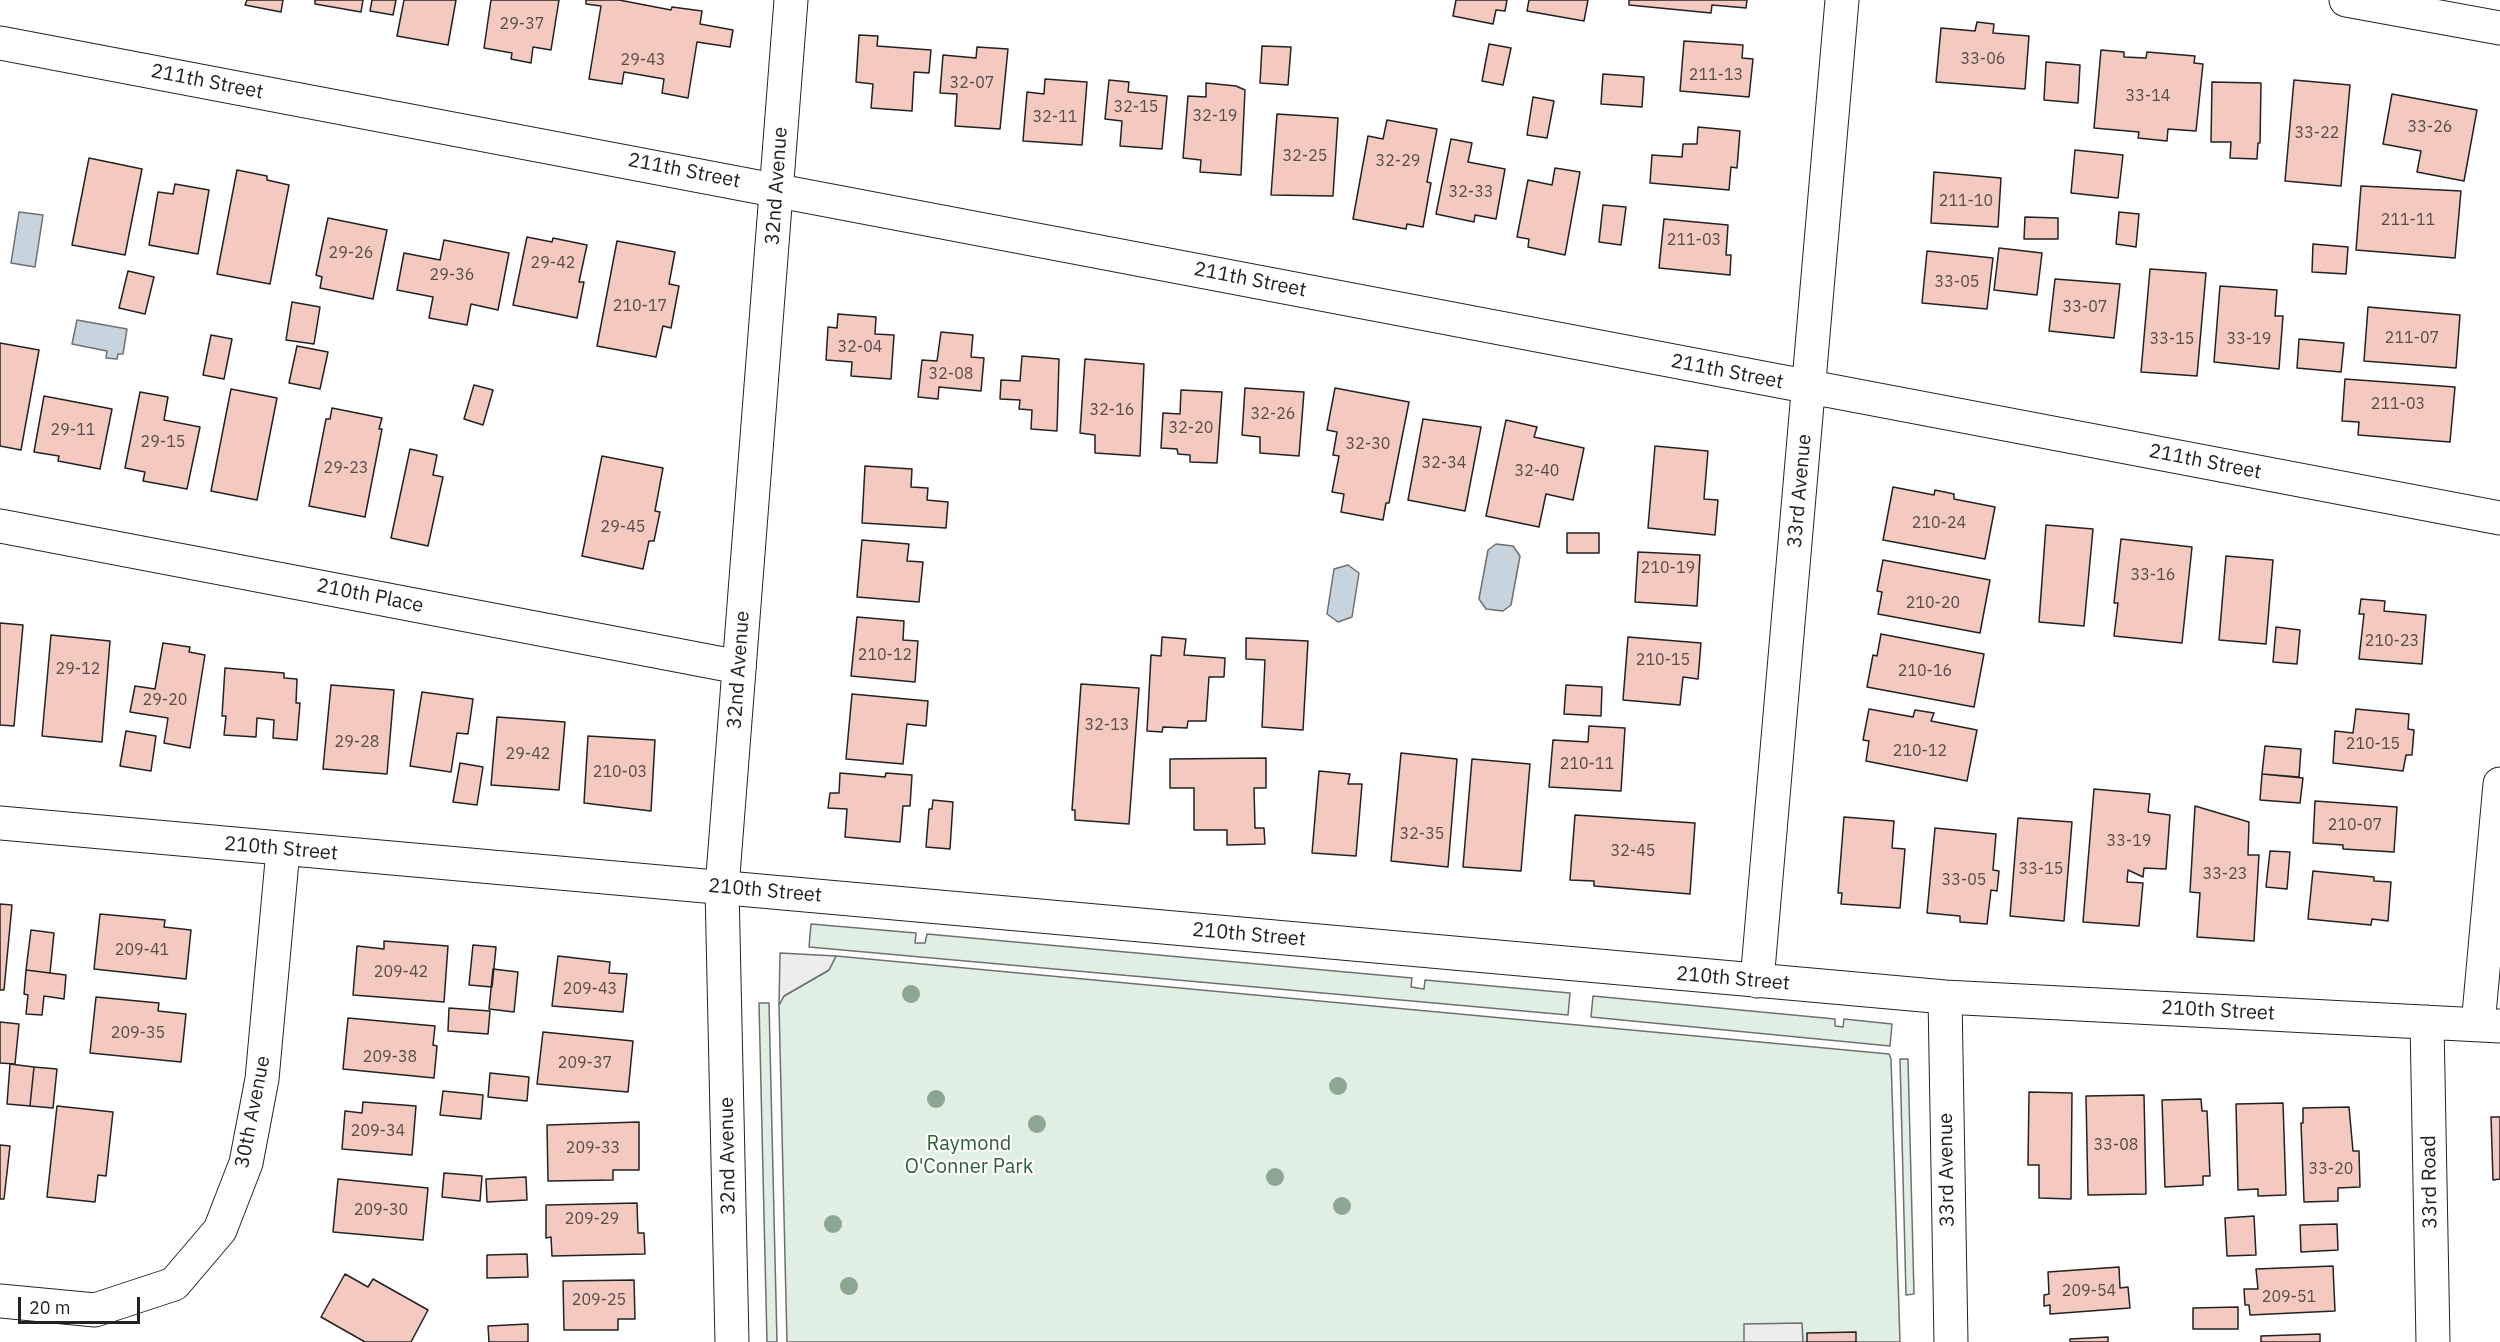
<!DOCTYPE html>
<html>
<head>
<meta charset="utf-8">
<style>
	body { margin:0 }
	#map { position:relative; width:2500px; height:1342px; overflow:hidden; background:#fff; font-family:"IBM Plex Sans",sans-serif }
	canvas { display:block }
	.scale { position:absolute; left:18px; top:1297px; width:122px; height:27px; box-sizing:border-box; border:3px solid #222; border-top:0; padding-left:8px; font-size:18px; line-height:21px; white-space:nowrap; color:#222; -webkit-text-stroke:4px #fff; paint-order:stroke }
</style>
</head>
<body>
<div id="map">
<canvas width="2500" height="1342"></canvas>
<div class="scale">20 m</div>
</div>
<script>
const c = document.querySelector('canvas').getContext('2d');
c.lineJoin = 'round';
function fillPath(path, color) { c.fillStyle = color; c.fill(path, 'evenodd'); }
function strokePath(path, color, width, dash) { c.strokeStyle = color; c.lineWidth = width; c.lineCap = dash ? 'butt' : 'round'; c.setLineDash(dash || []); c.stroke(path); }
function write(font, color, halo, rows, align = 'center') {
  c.font = font + ' "IBM Plex Sans",sans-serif'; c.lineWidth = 4.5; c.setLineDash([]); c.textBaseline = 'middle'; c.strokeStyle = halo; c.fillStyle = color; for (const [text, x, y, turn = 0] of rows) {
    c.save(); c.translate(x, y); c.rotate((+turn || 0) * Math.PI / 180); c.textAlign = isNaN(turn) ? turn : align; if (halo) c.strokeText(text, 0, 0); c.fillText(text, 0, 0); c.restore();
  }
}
const green = new Path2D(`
	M811,924L916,933L915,943H925L927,934L1412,978L1411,987L1424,989L1425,980L1570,993L1568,1015L809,947Z
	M836,956L1889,1054L1891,1059L1900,1342H787L779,1005L784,996L829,970Z
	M1593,996L1835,1019V1026L1843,1027L1844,1019L1892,1024L1890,1046L1591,1017Z
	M759,1003H769L777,1342H767Z
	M1900,1059H1908L1914,1294L1906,1295Z`);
fillPath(green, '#e0efe3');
strokePath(green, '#6f6f6f', 1.5);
const parking = new Path2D(`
	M780,953L836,956L829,970L784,996L779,1005Z
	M1802,1323L1803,1342H1744V1324Z`);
fillPath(parking, '#ededed');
strokePath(parking, '#6f6f6f', 1.5);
const water = new Path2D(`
	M19,212L43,215L35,267L11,263Z
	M77,320L127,329L123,354H118L117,359L106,358L107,351L72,344Z
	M1496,544L1513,546L1520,556L1511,605L1503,611L1486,609L1479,599L1488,550Z
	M1348,565L1359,573L1352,617L1338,622L1327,614L1334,569Z`);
fillPath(water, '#c7d3dd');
strokePath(water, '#6f6f6f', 1.5);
const building = new Path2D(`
	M247,0H283L281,12L245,5Z
	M315,0H363L361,12L315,4Z
	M372,0H396L393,15L370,11Z
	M404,0H456L448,45L397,36Z
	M491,0H559L551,50L533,47L531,63L511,59L512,53L484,48Z
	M586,0H619L671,10L672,7L702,11L700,24L733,30L730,47L697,42L688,98L662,93L664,79L624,72L622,84L589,79L601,6L586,4Z
	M1456,0H1507L1505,11L1496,10L1493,24L1453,16Z
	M1529,0H1588L1584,21L1527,11Z
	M1629,0H1747L1746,8L1712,5L1711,13L1629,5Z
	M1977,22L1994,24L1993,33L2029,36L2025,89L1936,82L1941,28L1975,31Z
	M859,35L878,36L877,46L931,50L929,73L914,72L912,111L871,108L873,84L856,82Z
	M1684,41L1743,45L1742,58L1753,59L1749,97L1680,91Z
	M1489,44L1511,48L1503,85L1482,81Z
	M1262,46L1291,47L1288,85L1260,83Z
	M977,47L1008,49L1000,129L955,126L957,94L940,93L943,55L976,58Z
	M2101,50L2124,52V57L2146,58L2147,52L2195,56L2194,63L2203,64L2196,131L2168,129L2167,141L2138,138L2139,132L2094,128Z
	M2046,62L2080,65L2078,103L2044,100Z
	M1603,74L1644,77L1642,107L1601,104Z
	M1045,79L1087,82L1082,145L1023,141L1027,92L1044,94Z
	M1109,80L1129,82L1128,92L1167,96L1162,149L1120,146L1122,121L1105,119Z
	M2294,80L2350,85L2341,186L2285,181Z
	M2212,82L2261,83L2260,143H2258L2257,159L2230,158L2231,142H2211Z
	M1206,83L1236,86L1245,90L1241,175L1200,172L1201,160L1183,158L1188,96L1206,97Z
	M2392,94L2477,110L2464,181L2417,172L2421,151L2383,144Z
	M1533,97L1554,101L1547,138L1527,135Z
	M1277,114L1338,118L1333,196L1271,195Z
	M1387,120L1437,129L1427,182L1431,183L1423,227L1407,224L1406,229L1353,219L1368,136L1383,139Z
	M1698,127L1740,131L1737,168L1731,167L1729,190L1650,183L1652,155L1682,157L1683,144H1697Z
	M1451,139L1472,143L1468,162L1505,169L1496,219L1475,215L1474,222L1436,214Z
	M2075,150L2123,155L2118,198L2071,193Z
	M89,158L142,169L125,255L72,245Z
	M1555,168L1580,172L1565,255L1528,247L1529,239L1517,237L1528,180L1552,185Z
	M237,170L267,176V180L289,185L270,284L217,274Z
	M1934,172L2001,178L1998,227L1931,223Z
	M175,184L209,190L198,254L149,245L158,192L173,194Z
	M2361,186L2461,191L2455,258L2356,250Z
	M1603,205L1626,207L1621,245L1599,242Z
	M2119,212L2139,214L2136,247L2116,244Z
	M2025,217L2058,218V239H2024Z
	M328,218L387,230L373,299L320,288L322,277L316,275Z
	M1664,219L1728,225L1726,255H1731L1730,275L1659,268Z
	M527,237L552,242L553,238L587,245L579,282H584L577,318L513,305Z
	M444,240L509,253L498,310L471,304L467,325L429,318L433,297L397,290L404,253L440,260Z
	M617,241L675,252L669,284L679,286L671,328L663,326L656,357L597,346Z
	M2313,244L2348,247L2346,274L2312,272Z
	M1999,248L2042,253L2037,295L1994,290Z
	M1927,251L1993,258L1987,309L1922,303Z
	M2150,269L2206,273L2197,376L2141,372Z
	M128,271L154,277L145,314L119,308Z
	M2055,279L2120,284L2114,338L2049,331Z
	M2220,286L2277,290L2275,316H2283L2279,369L2214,362Z
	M292,302L320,307L314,344L286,340Z
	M2368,307L2460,315L2456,368L2364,361Z
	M838,314L876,317L875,334L894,335L891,379L851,376L852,362L826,360L828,327L837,328Z
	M941,332L973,335L971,357L984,358L981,391L939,387L938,399L918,397L922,360L937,361Z
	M211,335L232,339L224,379L203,375Z
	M2299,339L2344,343L2341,372L2297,368Z
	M0,343L39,350L21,450L0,446Z
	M297,346L328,352L320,389L289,383Z
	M1022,356L1059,359L1057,431L1031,429L1032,410L1019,409L1020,400L1000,399L1001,380L1020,381Z
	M1085,359L1144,364L1140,456L1095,453V435L1080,433Z
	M2345,379L2455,387L2450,442L2358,435L2359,422L2342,421Z
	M474,385L493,390L483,425L464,419Z
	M1245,388L1304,392L1299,456L1260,453V437L1242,435Z
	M1335,388L1409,402L1389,503H1386L1383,520L1341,512L1344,494L1332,492L1339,456L1333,455L1337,432L1327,430Z
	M231,389L277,398L257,500L211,491Z
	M1181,390L1222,392L1217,463L1190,462V455L1178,454L1177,449L1161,448L1163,413L1180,414Z
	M140,392L168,397L164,420L200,427L187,489L143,481L145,472L125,468Z
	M44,396L112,409L100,469L58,461L59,456L34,452Z
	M332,408L382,418L379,429H382L365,517L309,506L326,419H330Z
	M1423,419L1481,427L1465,511L1408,500Z
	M1506,420L1537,427L1534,437L1584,448L1573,500L1546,494L1539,527L1486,516Z
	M1655,446L1708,451L1704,499L1718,500L1715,535L1648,528Z
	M410,449L437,455L433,475L443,477L428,546L391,538Z
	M602,456L663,468L655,511L660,512L654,541H649L643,569L582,556Z
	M865,466L912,469L911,487L928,488L927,500L948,502L946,528L862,523Z
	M1893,487L1934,495L1935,490L1954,494V499L1995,507L1985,559L1883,540Z
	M2046,525L2093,529L2084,626L2039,622Z
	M1567,533H1599V553H1567Z
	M2121,539L2192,547L2182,643L2114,636L2118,603H2114Z
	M862,540L909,544L907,561L923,562L919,602L857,597Z
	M1638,552L1700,555L1697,606L1635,602Z
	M2226,556L2273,560L2266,644L2219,640Z
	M1883,560L1990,580L1980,633L1878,614L1882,592L1877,591Z
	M2361,599L2385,601L2384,611L2426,615L2422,664L2359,659L2364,614H2359Z
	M857,617L904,621L903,640L918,641L915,682L851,676Z
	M0,623L23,625L14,726L0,725Z
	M2276,627L2300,630L2297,664L2273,662Z
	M1881,634L1984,654L1974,707L1867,687L1873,655L1877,656Z
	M51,635L110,641L102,742L42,736Z
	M1162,637L1186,639L1184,655L1225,658L1224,677H1209L1206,721H1188L1187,728L1163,727L1162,732L1147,731L1151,655L1161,656Z
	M1628,637L1701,643L1698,679L1683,677L1680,705L1623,700Z
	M1246,638L1308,641L1303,730L1262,727L1265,660L1246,659Z
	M163,643L190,647L189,652L205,655L190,748L164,743L168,718L130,712L135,686L155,689Z
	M225,668L284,673V678L297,679L296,703H300L297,740L273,738L274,720L257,718L256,737L224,735L226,716H222Z
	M1081,684L1139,688L1129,824L1075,820V810H1072Z
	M331,685L394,690L387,774L323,769Z
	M1566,685L1602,687L1601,716L1564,714Z
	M422,692L473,699L468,734L457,733L451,772L410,766Z
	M852,694L928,701L926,726L907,724L903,764L846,759Z
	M1869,709L1913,717L1915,710L1934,713L1931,721L1977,730L1967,781L1866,761L1869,741L1863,740Z
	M2356,709L2409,714L2408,729L2414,730L2412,755H2406L2403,771L2333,763L2335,731L2353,733Z
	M497,717L565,722L559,790L491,785Z
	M1589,726L1625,728L1621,791L1549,787L1553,740L1588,742Z
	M126,731L156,736L151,771L120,766Z
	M588,736L655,740L651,811L584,803Z
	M2265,746L2301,749L2299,777L2262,774Z
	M1401,753L1457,759L1448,867L1391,861Z
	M1266,758V788H1254L1255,828H1264L1265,844L1227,845V830H1194V788H1170V759Z
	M1472,759L1530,764L1521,871L1463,867Z
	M460,763L483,767L477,805L453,802Z
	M1319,771L1350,774L1348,784H1362L1356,856L1312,853Z
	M840,773L885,777L886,773L912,775L910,806H903L900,842L845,837L847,809L828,808L830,793H839Z
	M2262,774L2303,778L2300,803L2260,800Z
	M2094,789L2150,794L2148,812L2170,815L2166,869L2144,868L2143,877L2128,870L2127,882L2143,883L2139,926L2083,922Z
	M933,800L953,802L950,849L926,847L929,809H932Z
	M2315,801L2397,807L2394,852L2343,849V845L2313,843Z
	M2195,806L2249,822L2248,855H2259L2254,941L2197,937L2200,893L2190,892Z
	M1575,815L1695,823L1690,894L1594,886V881L1570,880Z
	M1844,817L1894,821L1892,848L1905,849L1900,908L1841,904L1842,893H1838Z
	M2018,818L2072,822L2064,921L2010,916Z
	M1935,828L1996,834L1993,870L1999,871L1997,891L1991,890L1987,924L1960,922V916L1927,913Z
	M2270,851L2290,852L2287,889L2266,887Z
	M2313,871L2374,877V881L2391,882L2388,921L2372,919L2371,925L2308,919Z
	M0,904L12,905L4,990H0Z
	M100,914L165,920L164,927L191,930L186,979L94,969Z
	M31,930L54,933L50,973L26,970Z
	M384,941L448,946L444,1002L353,995L357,946L384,949Z
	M473,945L496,947L492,987L469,985Z
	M558,956L610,962L609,973L627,974L623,1012L552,1006Z
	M493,969L518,972L514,1012L489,1009Z
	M26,970L66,975L64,999L44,996L42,1015L26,1014L28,995L24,994Z
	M96,997L159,1003L158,1011L186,1014L181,1062L90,1053Z
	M449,1008L490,1011L488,1034L448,1031Z
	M348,1018L435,1026L433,1045L437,1046L434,1078L343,1069Z
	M0,1022L19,1024L15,1064L0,1063Z
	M543,1032L633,1041L628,1092L537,1084Z
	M10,1064L34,1067L30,1106L7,1104Z
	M34,1067L57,1069L53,1108L30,1106Z
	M490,1073L529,1077L527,1101L488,1097Z
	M443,1091L483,1095L481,1119L440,1115Z
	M2029,1092L2072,1093L2071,1199L2039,1198V1165H2028Z
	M2144,1095L2146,1194L2088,1195L2086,1096Z
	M2201,1099L2202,1111H2207L2210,1176H2203V1185L2165,1187L2162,1100Z
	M363,1102L416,1106L412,1155L342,1149L345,1111L362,1113Z
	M2283,1103L2286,1195L2258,1196V1189L2238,1190L2236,1104Z
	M57,1106L113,1112L106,1176L98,1175L95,1202L47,1197Z
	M2349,1107L2353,1151H2359L2360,1187L2338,1188V1201L2304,1202L2301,1123H2303V1108Z
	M2491,1117H2500V1179L2493,1180Z
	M639,1122V1170H613V1180L548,1181L547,1125Z
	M0,1145L10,1146L4,1199H0Z
	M444,1173L482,1176L480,1201L442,1197Z
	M526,1177L527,1200L487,1202L486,1179Z
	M338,1179L428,1188L423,1240L333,1232Z
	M637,1203L638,1233H644L645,1254L552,1256L551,1237L546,1238V1205Z
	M2254,1216L2256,1255L2227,1256L2225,1218Z
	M2337,1224L2338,1250L2301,1252L2300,1225Z
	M527,1254L528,1277L487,1278V1255Z
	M2333,1266L2335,1311L2250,1315L2249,1305H2245L2244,1289H2258L2256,1269Z
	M2119,1267L2120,1288L2128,1287L2130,1308L2050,1314V1305L2044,1306V1295L2049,1294L2048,1272Z
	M345,1274L368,1287L373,1279L428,1310L411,1342H365L321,1317Z
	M634,1280L635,1319H618V1330H564L563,1281Z
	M2238,1307V1329H2193V1308Z
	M528,1324V1342H489L488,1326Z
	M1856,1332V1342H1807V1333Z
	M2320,1334V1342H2261V1336Z
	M2108,1337V1342H2070V1339Z`);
fillPath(building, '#f3c9c0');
strokePath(building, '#222', 1.5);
const street = new Path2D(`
	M2346,0L2500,28
	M0,43L2500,518
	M0,526L739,667
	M0,823L1945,997L2500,1026
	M1757,981L1842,0
	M1945,997L1951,1342
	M2427,1022L2433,1342
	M2478,1025L2500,784
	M0,1301L95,1310L174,1284L220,1230L246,1163L262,1079L283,850`);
const secondary = new Path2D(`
	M732,1342L722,888L791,0`);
strokePath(street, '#222', 35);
strokePath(secondary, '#222', 35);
strokePath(street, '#fff', 33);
strokePath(secondary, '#fff', 33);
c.fillStyle = '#8da692';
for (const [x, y] of [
	[911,994],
	[1338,1086],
	[936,1099],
	[1037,1124],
	[1275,1177],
	[1342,1206],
	[833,1224],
	[849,1286]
]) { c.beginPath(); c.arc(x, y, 9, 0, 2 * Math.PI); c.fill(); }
write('16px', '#564c4a', null, [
	["29-37",522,24],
	["33-06",1983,59],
	["29-43",643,60],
	["211-13",1716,75],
	["32-07",972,83],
	["33-14",2148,96],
	["32-15",1136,107],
	["32-19",1215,116],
	["32-11",1055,117],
	["33-26",2430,127],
	["33-22",2317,133],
	["32-25",1305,156],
	["32-29",1398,161],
	["32-33",1471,192],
	["211-10",1966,201],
	["211-11",2408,220],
	["211-03",1694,240],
	["29-26",351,253],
	["29-42",553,263],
	["29-36",452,275],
	["33-05",1957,282],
	["210-17",640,306],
	["33-07",2085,307],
	["211-07",2412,338],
	["33-15",2172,339],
	["33-19",2249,339],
	["32-04",860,347],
	["32-08",951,374],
	["211-03",2398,404],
	["32-16",1112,410],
	["32-26",1273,414],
	["32-20",1191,428],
	["29-11",73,430],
	["29-15",163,442],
	["32-30",1368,444],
	["32-34",1444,463],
	["29-23",346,468],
	["32-40",1537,471],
	["210-24",1939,523],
	["29-45",623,527],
	["210-19",1668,568],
	["33-16",2153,575],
	["210-20",1933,603],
	["210-23",2392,641],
	["210-12",885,655],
	["210-15",1663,660],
	["29-12",78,669],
	["210-16",1925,671],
	["29-20",165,700],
	["32-13",1107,725],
	["29-28",357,742],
	["210-15",2373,744],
	["210-12",1920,751],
	["29-42",528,754],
	["210-11",1587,764],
	["210-03",620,772],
	["210-07",2355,825],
	["32-35",1422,834],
	["33-19",2129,841],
	["32-45",1633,851],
	["33-15",2041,869],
	["33-23",2225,874],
	["33-05",1964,880],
	["209-41",142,950],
	["209-42",401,972],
	["209-43",590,989],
	["209-35",138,1033],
	["209-38",390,1057],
	["209-37",585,1063],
	["209-34",378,1131],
	["33-08",2116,1145],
	["209-33",593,1148],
	["33-20",2331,1169],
	["209-30",381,1210],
	["209-29",592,1219],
	["209-54",2089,1291],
	["209-51",2289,1297],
	["209-25",599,1300]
]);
write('20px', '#222', '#fff', [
	["211th Street",207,82,11],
	["211th Street",684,171,11],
	["32nd Avenue",777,186,-86],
	["211th Street",1250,280,11],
	["211th Street",1727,372,11],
	["211th Street",2205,462,11],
	["33rd Avenue",1800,491,-85],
	["210th Place",370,596,11],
	["32nd Avenue",739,670,-86],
	["210th Street",281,849,5],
	["210th Street",765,891,5],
	["210th Street",1249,935,5],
	["210th Street",1733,979,5],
	["210th Street",2218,1011,3],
	["30th Avenue",253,1112,-79],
	["32nd Avenue",728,1156,-91],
	["33rd Avenue",1947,1170,-91],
	["33rd Road",2430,1182,-91]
]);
write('20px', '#2f5e38', '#fff', [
	["Raymond",969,1144],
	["O'Conner Park",969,1167]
]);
</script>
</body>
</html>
